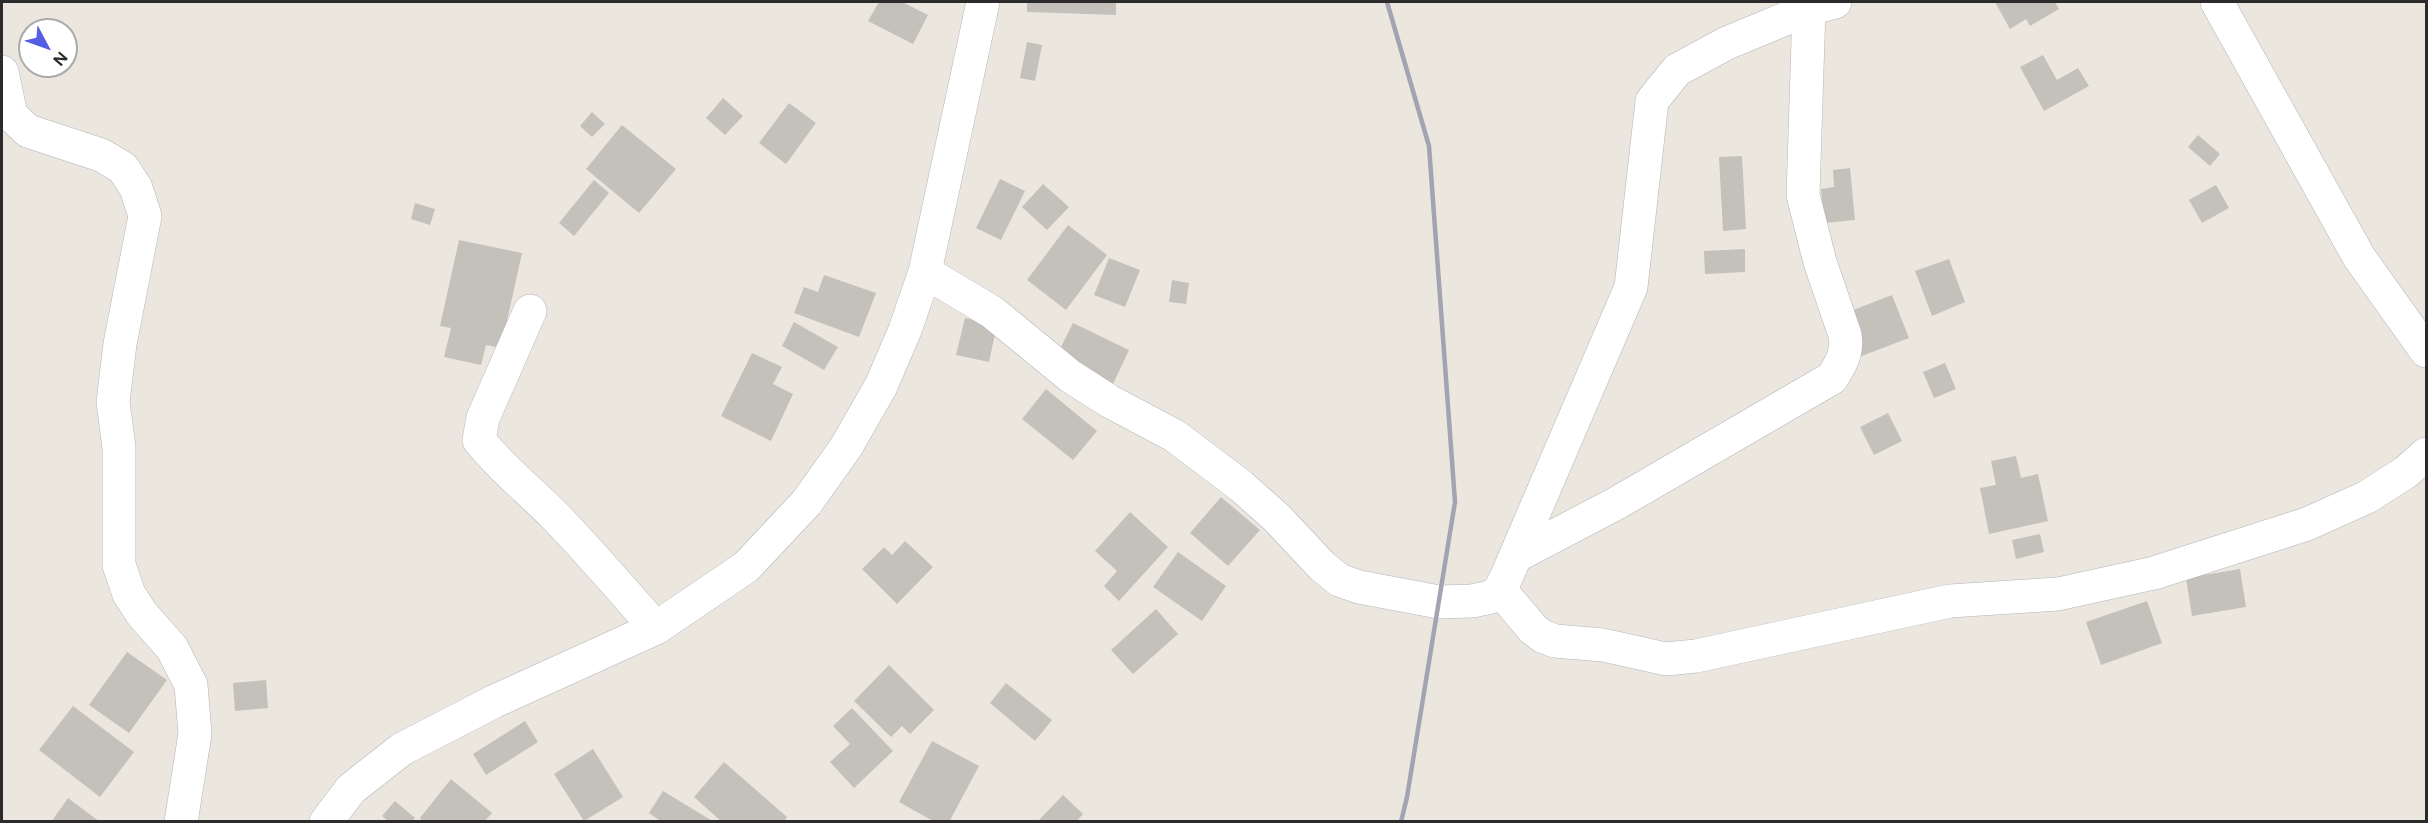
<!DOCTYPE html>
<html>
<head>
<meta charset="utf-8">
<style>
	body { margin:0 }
	#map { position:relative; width:2428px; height:823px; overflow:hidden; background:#ebe7df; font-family:Figtree,sans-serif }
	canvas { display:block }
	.frame { position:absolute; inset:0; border:3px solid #2b2b2b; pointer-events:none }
	.north { position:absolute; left:18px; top:18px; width:60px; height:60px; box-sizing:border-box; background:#fff; border:2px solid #aaa; border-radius:50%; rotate:131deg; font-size:16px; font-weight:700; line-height:24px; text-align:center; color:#2b2b2b }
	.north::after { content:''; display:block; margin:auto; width:21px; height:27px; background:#535ee4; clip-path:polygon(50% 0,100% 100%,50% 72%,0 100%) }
</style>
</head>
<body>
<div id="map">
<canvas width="2428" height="823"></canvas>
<div class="frame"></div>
<div class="north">N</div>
</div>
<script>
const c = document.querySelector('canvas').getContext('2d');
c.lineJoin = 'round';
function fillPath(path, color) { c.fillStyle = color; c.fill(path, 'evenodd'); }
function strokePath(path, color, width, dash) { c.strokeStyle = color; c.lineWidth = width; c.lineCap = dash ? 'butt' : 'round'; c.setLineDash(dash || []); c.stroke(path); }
fillPath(new Path2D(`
	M879,2H902L928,15L913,44L868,21Z
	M1027,2H1116V15L1027,12Z
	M1995,2H2055L2059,9L2030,26L2026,19L2010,29Z
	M1027,42L1042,45L1035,81L1020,78Z
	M2043,55L2057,80L2078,68L2089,86L2044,111L2020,67Z
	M723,98L743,116L725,135L706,118Z
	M789,103L816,123L786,164L759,143Z
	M592,112L605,124L592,137L580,126Z
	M622,125L676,169L639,213L586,169Z
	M2198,135L2220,154L2210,166L2188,147Z
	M1742,156L1746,229L1723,231L1719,157Z
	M1850,168L1855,220L1824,223L1821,189L1834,187L1833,170Z
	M1000,179L1025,191L1001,240L976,228Z
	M594,180L609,193L574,236L559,223Z
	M1043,184L1069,207L1047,230L1022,207Z
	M2216,185L2229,208L2202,223L2189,200Z
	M415,203L435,209L430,225L411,219Z
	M1068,225L1107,255L1066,310L1027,280Z
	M459,240L522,253L501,348L486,345L481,365L444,357L451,328L440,326Z
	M1745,249V272L1705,274L1704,251Z
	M1109,258L1140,270L1125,307L1094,295Z
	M1949,259L1965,302L1932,316L1915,271Z
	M824,275L876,293L859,337L794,313L804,287L818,292Z
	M1172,280L1189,283L1186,304L1169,302Z
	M1892,295L1909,338L1859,357L1843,314Z
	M965,318L997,325L989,362L956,355Z
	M794,322L838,347L824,370L782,346Z
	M1073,323L1129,350L1113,384L1056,357Z
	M752,353L782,367L773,384L793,394L771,441L721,416Z
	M1945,363L1956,389L1934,398L1923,372Z
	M1046,389L1097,431L1073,460L1022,419Z
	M1888,413L1902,441L1874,455L1860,427Z
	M2016,456L2021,478L2038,474L2048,521L1989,534L1980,488L1996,485L1991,461Z
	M1221,497L1260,530L1228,566L1190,533Z
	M1130,512L1168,547L1119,601L1104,586L1117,571L1095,551Z
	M2040,534L2044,552L2016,559L2012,540Z
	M905,541L933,567L897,604L862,569L884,547L892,555Z
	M1178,552L1226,586L1202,621L1153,587Z
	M2240,569L2246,607L2192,616L2186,578Z
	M2147,601L2162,643L2101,665L2086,622Z
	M1156,609L1178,634L1133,674L1111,650Z
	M127,652L167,680L129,733L89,705Z
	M889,665L934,710L910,734L902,726L891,737L854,701Z
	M266,680L268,708L235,711L233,683Z
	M1006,683L1052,720L1035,741L990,703Z
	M73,706L134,752L100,797L39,750Z
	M852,708L893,751L854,788L830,762L850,744L833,726Z
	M525,721L538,742L486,775L473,754Z
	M932,741L979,766L949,822H935L899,802Z
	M593,749L623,797L584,821L554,774Z
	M724,762L787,817L784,822H722L694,797Z
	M451,779L492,813L484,822H424L420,818Z
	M663,791L714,822H662L649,813Z
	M1063,795L1083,814L1076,822H1037Z
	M68,798L100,822H51Z
	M395,801L415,818L412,822H389L382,816Z`), '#c4c1ba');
const minor = new Path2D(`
	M2217,2L2359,257L2426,351
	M2,72L11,115L28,131L101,155L123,168L136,188L145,216L120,344L113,402L119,448V565L129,594L142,614L172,648L191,685L195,734L181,822
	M925,272L992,312L1070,376L1109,401L1175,436L1241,486L1277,518L1322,566L1339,580L1359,587L1439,602L1472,601L1491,597L1500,590L1506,578L1631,287L1652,101L1677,70L1727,43L1809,9L1835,2
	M530,311L483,418L479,440C501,468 529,490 554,515C589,551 622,590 656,628
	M1516,556L1617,503L1832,378C1841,364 1848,352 1845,335L1820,262L1803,195L1809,9
	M1500,590L1533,629L1542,636L1555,641L1603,645L1666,659L1696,656L1950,601L2058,594L2154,573L2307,524L2367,497L2406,472L2426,454
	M326,822L351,789L402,749L495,701L656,628L746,567L807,502L846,447L881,386L905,330L925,272L983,2`);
strokePath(minor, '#b3b4bd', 34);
strokePath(minor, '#fff', 33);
strokePath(new Path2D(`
	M1387,2L1429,146L1455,502L1407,797L1401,822`), '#a2a3b3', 4.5);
</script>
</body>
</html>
